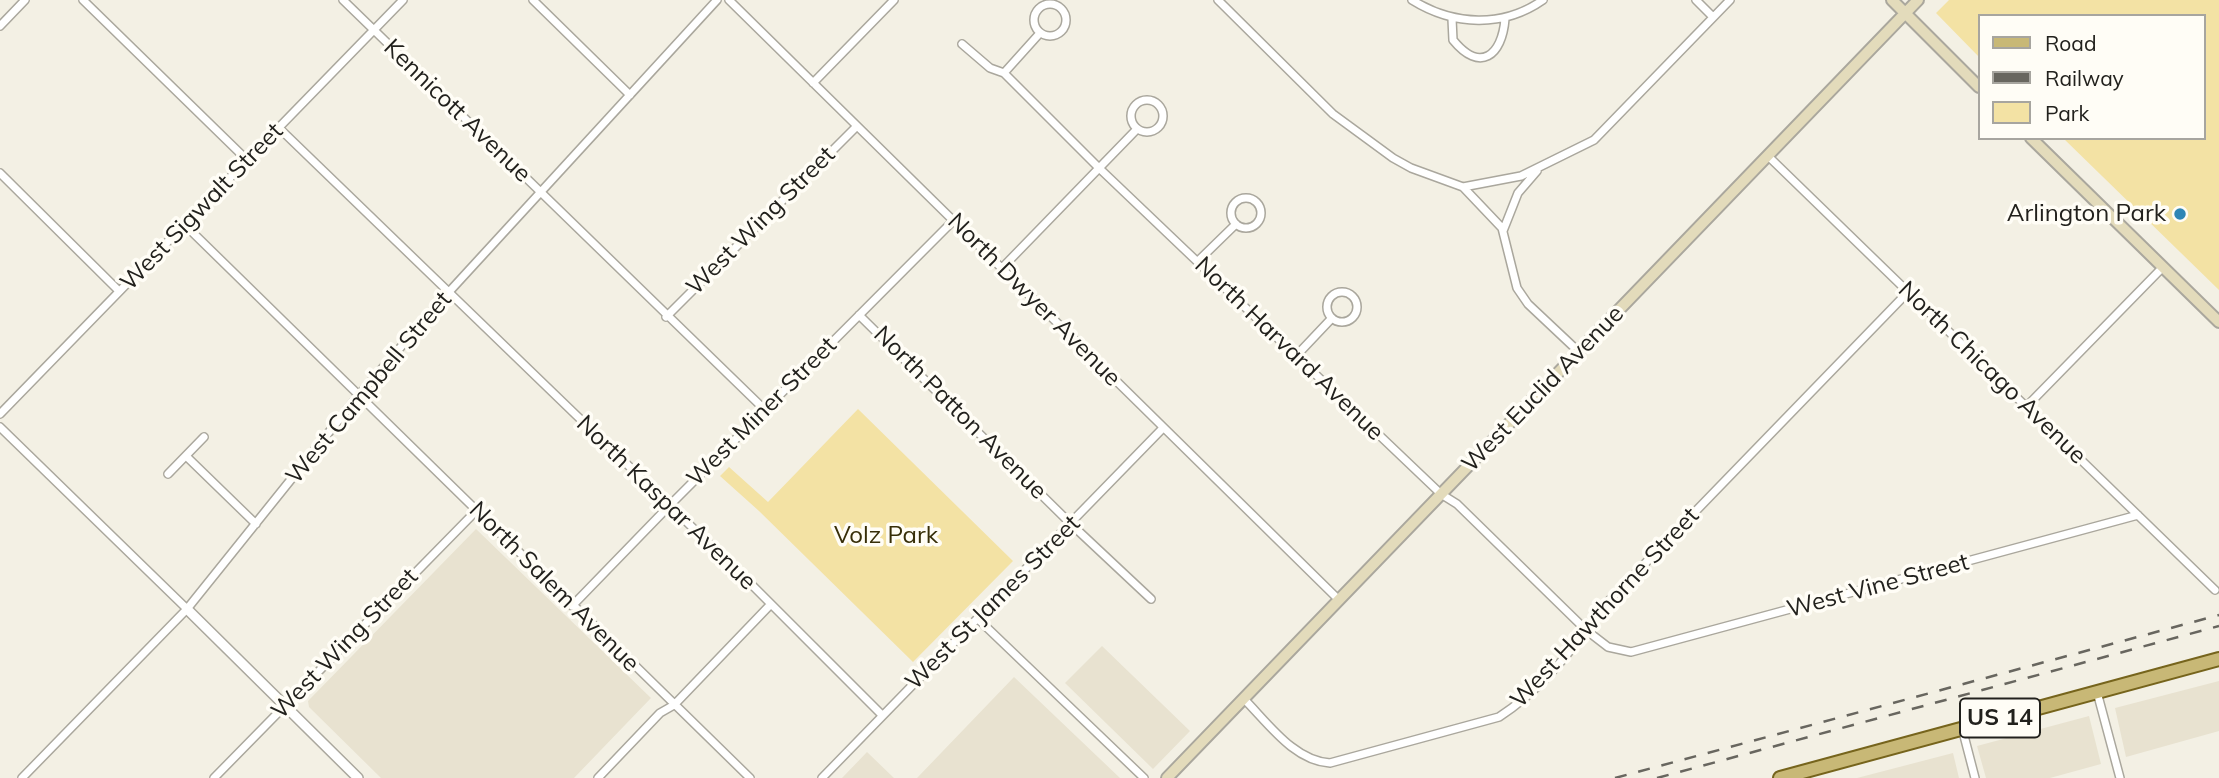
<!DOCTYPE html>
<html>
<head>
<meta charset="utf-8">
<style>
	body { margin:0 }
	#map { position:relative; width:2219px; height:778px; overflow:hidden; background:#f3f0e4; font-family:Mulish,sans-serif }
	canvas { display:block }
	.legend { position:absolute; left:1978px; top:14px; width:228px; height:126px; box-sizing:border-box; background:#fffdf6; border:2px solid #a7a59f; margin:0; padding:9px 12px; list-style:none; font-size:21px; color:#22211d }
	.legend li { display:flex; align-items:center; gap:14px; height:35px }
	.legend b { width:35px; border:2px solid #a7a59f }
</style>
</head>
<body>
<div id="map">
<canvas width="2219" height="778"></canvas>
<ul class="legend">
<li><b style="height:9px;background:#c8b876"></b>Road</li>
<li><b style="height:9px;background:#68665f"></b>Railway</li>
<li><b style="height:19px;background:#f3e2a4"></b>Park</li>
</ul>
</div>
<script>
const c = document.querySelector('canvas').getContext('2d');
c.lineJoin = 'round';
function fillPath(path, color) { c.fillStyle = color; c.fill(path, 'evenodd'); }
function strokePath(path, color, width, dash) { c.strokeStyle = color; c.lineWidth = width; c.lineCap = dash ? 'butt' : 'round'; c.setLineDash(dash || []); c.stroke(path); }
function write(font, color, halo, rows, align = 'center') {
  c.font = font + ' Mulish,sans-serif'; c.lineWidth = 7; c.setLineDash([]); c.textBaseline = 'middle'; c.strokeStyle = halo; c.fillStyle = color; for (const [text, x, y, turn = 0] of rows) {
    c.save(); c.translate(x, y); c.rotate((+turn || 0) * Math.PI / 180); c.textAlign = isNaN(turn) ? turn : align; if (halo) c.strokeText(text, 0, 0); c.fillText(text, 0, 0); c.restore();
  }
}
fillPath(new Path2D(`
	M476,529L651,698L574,778H381L309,707L308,701Z
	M1102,646L1190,731L1153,769L1065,683Z
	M1014,677L1120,778H917Z
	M2219,681V731L2126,757L2115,708Z
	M2089,716L2101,764L2050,778H1986L1977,746Z
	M867,752L894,778H842Z
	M1953,753L1959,778H1857Z`), '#e8e2d0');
fillPath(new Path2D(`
	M1949,0H2219V290L2063,138H2203V16H1979V57L1936,13Z
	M858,409L1013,561L913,662L759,511L720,476L729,467L768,502Z`), '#f3e2a4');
const minor = new Path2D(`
	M83,0L247,160
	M343,0L764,409
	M533,0L630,95
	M729,0L1339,600
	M1218,0L1333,114L1393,158L1411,168L1463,187L1502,228L1517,288L1528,304L1579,352
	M1412,0C1454,26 1503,28 1543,0
	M1696,0L1713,17
	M1034 20a16 16 0 1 1 32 0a16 16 0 1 1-32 0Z
	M1452,19L1453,40C1480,73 1502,56 1505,19
	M0,26L25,0
	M962,44L990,68L1004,73L1099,168L1441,494L1457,504L1586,630L1608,647L1631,652L2138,515
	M1004,73L1040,33
	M813,83L894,0
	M1131 116a16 16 0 1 1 32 0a16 16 0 1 1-32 0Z
	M279,128L753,586L882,715
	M1768,156L2215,590
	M0,173L119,291
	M1463,187L1521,176L1594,140L1730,0
	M1231 213a15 15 0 1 1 30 0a15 15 0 1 1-30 0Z
	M185,225L750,778
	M1503,231L1518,193L1537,171
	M1198,261L1236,224
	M1001,269L1137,129
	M1327 307a15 15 0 1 1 30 0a15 15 0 1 1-30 0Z
	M859,315L1071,524L1151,599
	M666,317L857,126
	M1296,356L1332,318
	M2027,406L2162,268
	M0,414L403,0
	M0,427L187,609
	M186,456L256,524
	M168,474L204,437
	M572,606L669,506L953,221
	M978,619L1144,778
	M2097,692L2120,778
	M1244,699C1268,723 1294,761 1330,763L1499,717C1539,691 1572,652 1598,612L1908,292
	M1962,728L1975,778
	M22,778L187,609L358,396L448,293L717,0
	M214,778L476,511
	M598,778L660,713L674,705L771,604
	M822,778L1163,428`);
const tertiary = new Path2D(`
	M187,609L358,778`);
const secondary = new Path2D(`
	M1892,0L1979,87
	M2031,138L2219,322
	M1167,778L1918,0`);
const primary = new Path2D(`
	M1780,778L2219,659`);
strokePath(minor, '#aaa79d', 10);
strokePath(tertiary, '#aaa79d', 12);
strokePath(secondary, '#aaa79d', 14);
strokePath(primary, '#76641c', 16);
strokePath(minor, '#fff', 7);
strokePath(tertiary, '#fff', 9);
strokePath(secondary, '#e3dbbb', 10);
strokePath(primary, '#c8b876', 12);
strokePath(new Path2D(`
	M1615,778L2219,615
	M1657,778L2219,626`), '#68665f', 2.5, [12, 12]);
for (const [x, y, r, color] of [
	[2180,214,7,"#2f86b5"]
]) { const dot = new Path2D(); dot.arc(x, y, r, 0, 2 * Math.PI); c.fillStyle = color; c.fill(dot); strokePath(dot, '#fffdf6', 2.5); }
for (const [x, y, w] of [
	[2000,718,80]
]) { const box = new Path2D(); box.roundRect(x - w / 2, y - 19.5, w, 39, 5); c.fillStyle = '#fffdf6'; c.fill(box); strokePath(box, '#22211d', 2); }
write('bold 23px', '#22211d', null, [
	["US 14",2000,718]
]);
write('24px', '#22211d', '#fffdf6', [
	["Kennicott Avenue",457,111,44],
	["West Sigwalt Street",202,207,-46],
	["West Wing Street",761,221,-45],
	["North Dwyer Avenue",1034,300,45],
	["North Harvard Avenue",1289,349,44],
	["North Chicago Avenue",1992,373,44],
	["West Campbell Street",369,388,-50],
	["West Euclid Avenue",1543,389,-46],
	["West Miner Street",762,412,-45],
	["North Patton Avenue",960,413,45],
	["North Kaspar Avenue",666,503,44],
	["West Vine Street",1878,586,-15],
	["North Salem Avenue",554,587,45],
	["West St James Street",993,603,-45],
	["West Hawthorne Street",1605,608,-47],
	["West Wing Street",345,644,-46]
]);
write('24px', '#22211d', '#fffdf6', [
	["Arlington Park",2166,214]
], 'right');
write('24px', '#372e08', '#fffdf6', [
	["Volz Park",886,536]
]);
</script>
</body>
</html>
